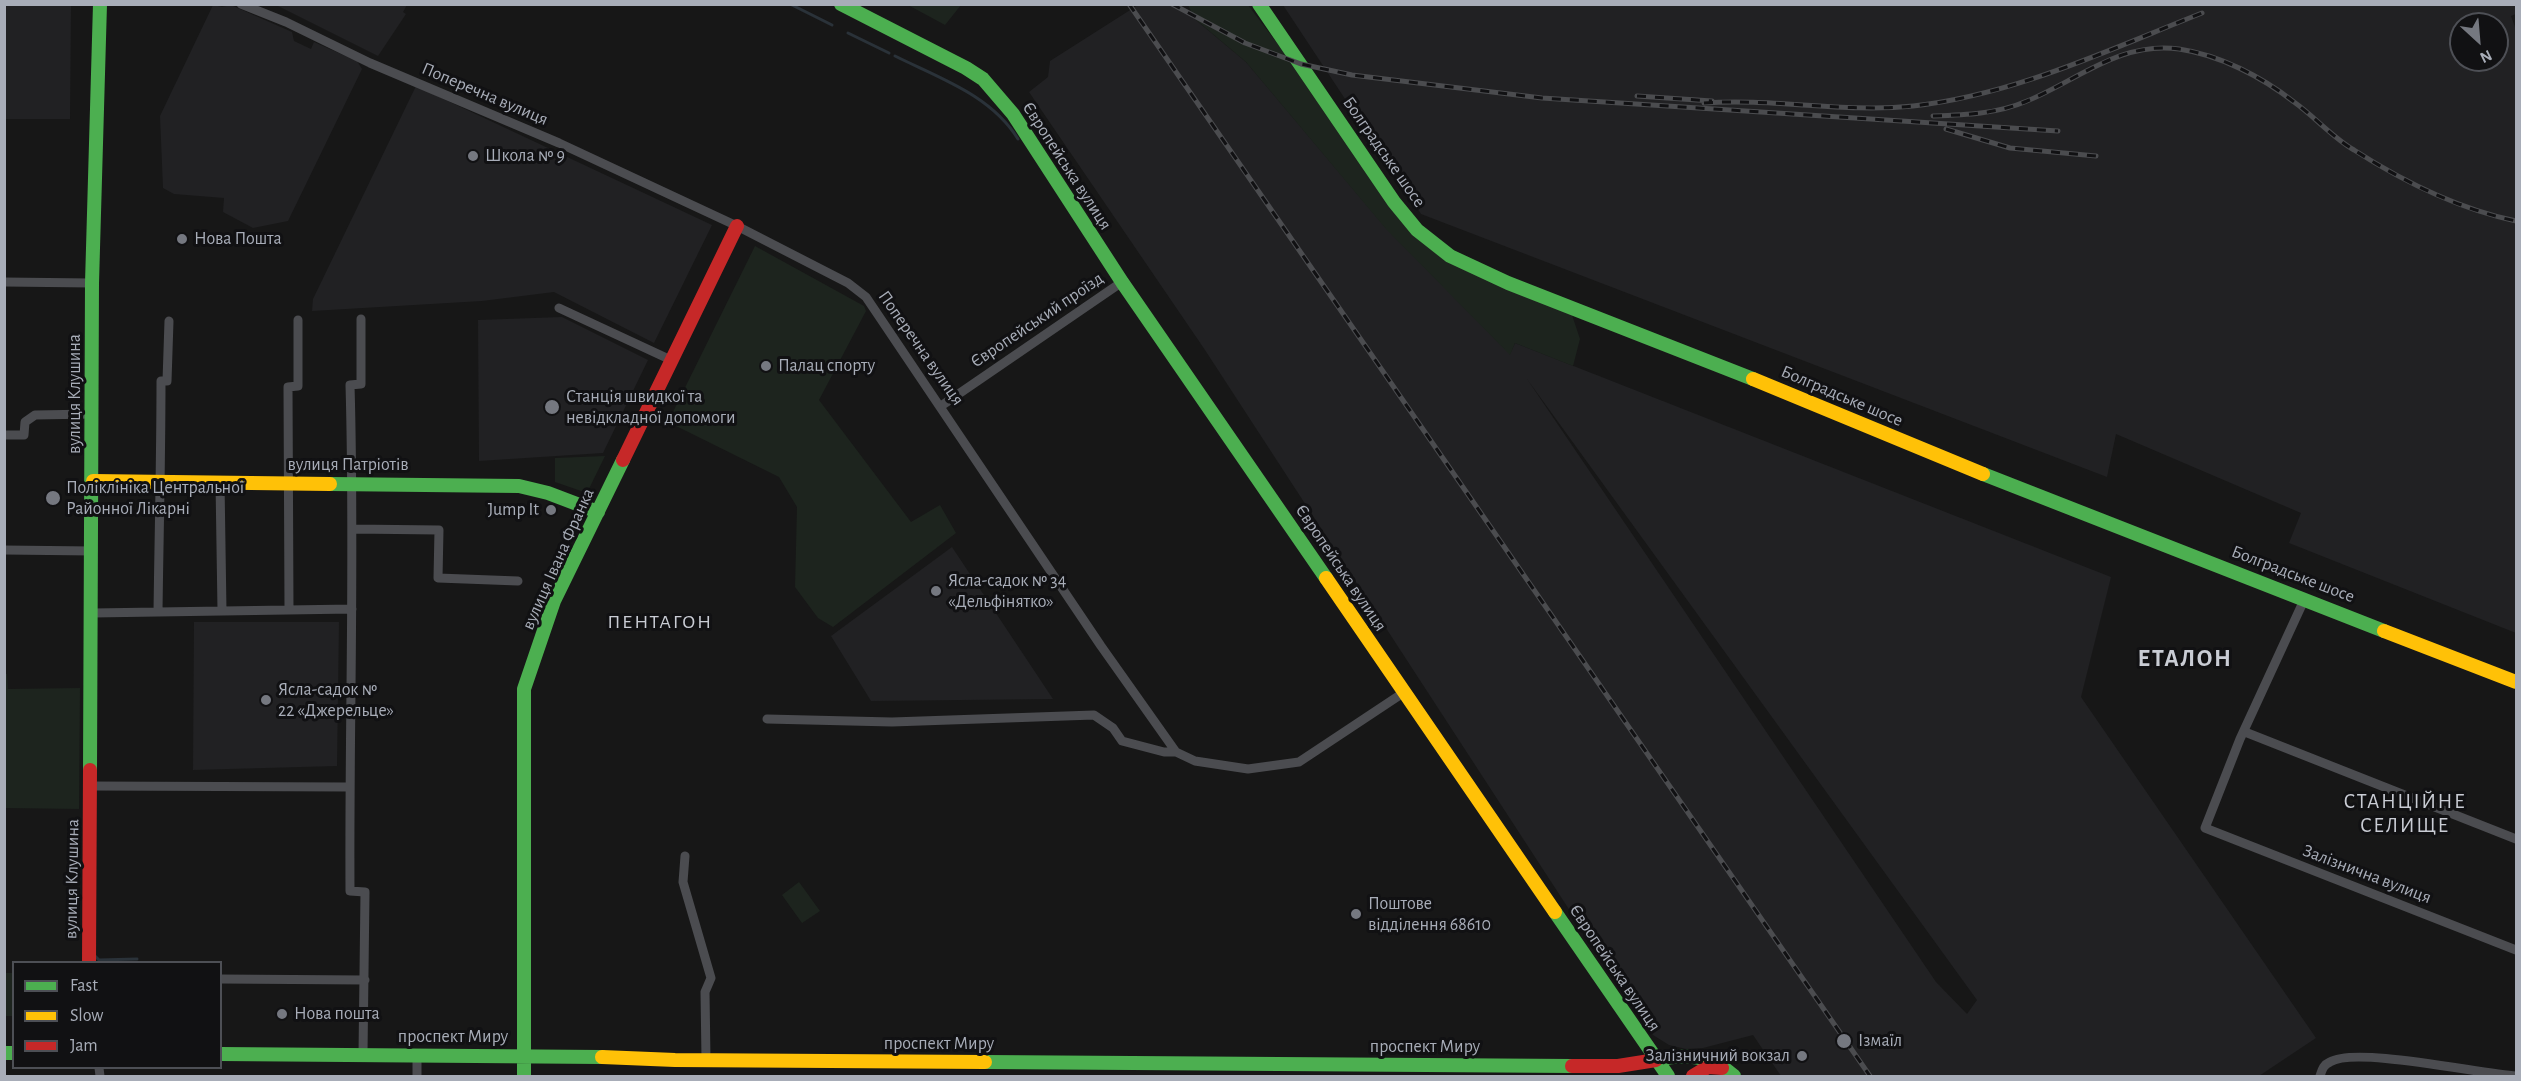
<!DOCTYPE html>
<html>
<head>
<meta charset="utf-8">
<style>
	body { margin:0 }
	#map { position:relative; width:2521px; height:1081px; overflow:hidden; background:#171717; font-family:"Alegreya Sans",sans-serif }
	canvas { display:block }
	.frame { position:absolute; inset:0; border:6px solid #a8adb8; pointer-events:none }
	.legend { position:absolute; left:12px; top:961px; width:210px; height:108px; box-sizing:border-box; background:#111113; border:2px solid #4d4f55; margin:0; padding:8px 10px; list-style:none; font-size:18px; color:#a8adb8 }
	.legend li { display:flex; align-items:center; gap:12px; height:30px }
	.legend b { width:30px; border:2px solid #4d4f55 }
	.north { position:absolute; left:2449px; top:12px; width:60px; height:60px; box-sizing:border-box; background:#111113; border:2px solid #4d4f55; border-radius:50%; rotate:154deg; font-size:16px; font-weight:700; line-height:24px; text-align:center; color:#a8adb8 }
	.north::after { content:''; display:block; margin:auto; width:21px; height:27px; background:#757880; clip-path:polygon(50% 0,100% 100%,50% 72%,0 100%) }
</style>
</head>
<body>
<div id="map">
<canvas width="2521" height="1081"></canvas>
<div class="frame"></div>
<ul class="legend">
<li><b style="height:8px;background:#4caf50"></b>Fast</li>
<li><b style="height:8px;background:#ffc107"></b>Slow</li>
<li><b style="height:8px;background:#c62828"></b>Jam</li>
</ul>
<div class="north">N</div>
</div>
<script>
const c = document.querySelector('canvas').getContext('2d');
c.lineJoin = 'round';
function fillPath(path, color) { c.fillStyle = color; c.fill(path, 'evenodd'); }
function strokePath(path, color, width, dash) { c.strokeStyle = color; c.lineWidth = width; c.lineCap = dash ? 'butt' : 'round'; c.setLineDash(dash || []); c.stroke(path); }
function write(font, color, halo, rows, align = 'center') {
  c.font = font + ' "Alegreya Sans",sans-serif'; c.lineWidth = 6; c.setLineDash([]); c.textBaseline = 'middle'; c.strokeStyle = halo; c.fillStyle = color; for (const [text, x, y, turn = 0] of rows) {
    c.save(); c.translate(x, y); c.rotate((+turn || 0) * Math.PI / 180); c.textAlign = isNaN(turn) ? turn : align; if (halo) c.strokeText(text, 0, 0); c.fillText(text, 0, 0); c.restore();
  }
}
fillPath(new Path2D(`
	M5,4L71,5L70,119H5Z
	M213,5L222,7L231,5L292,32L294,41L311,49L314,42L357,61L362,69L288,221L253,228L223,212L224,198L174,194L163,188L160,116Z
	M276,5L407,4V5L403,12L406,14L378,56Z
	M1138,5H1178L1246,62L1386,228L1510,354L1515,343L2111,577L2081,697L2316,1038L2259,1076H1781L1753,1035L1703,1048L1686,1049L1669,1045L1653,1035L1643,1023L1205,350L1029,92L1048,77L1050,61ZM1527,379L1977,1000L1967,1014L1936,982Z
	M1283,5H2515L2516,14L2511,16L2516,30V633L2289,543L2301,513L2116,434L2107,477L1421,214ZM2461,24H2497V60H2461Z
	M416,86L712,225L654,343L554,292L482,301L312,311L313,299Z
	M562,317L648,360L603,453L479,461L478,320Z
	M952,547L1053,699L871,701L831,636Z
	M194,622H339L337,766L193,770Z`), '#212123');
fillPath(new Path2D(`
	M908,5H961L945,25Z
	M1188,5H1248L1290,60L1399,219L1421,242L1446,261L1571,312L1580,339L1573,366L1515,343L1510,355L1386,229L1246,62L1195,19Z
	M755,246L864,306L866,311L819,400L911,522L940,505L956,533L833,627L818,618L795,587L797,507L779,477L668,422Z
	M605,456L587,493L555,482V458Z
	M5,674H7L8,689L80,688L79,809L5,808Z
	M799,882L820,911L802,923L782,895Z
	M4,973H12L13,1016H5Z`), '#1d241e');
strokePath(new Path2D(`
	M790,4L832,25
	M848,33L889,53
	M895,56C939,78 991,95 1018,139
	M95,956L99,960L137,959`), '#2a3239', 3);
strokePath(new Path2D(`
	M241,4L286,22L370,63L559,143L737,226L848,283L866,297L1101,646L1176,752L1195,761L1248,769L1299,762L1403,693
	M4,282L92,283
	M559,308L671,360
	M361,319V384L350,385C355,554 349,722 350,891L365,892L363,1054
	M941,406L1122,282
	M4,435H24L25,422L35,415L93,414
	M220,482L222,611
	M353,529L439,530L438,578L518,581
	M4,550L93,551
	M2305,598L2240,739L2205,828L2516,950
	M289,610L288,387L298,386V320
	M158,612C159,535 161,458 161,381H167L169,321
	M93,613L352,609
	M767,719L892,722L1094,715L1113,728L1122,741L1164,752H1176
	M2245,732L2516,839
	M91,786L349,787
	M685,856L683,882L711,978L705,992L706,1059
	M220,979L365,980
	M99,1068L100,1076
	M417,1076V1055
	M2320,1076C2322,1070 2323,1065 2330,1062C2355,1046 2481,1074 2516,1076`), '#4b4c50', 9);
strokePath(new Path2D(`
	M841,4L966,68L983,79L1013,114L1122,282L1326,578
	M1259,4L1394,202L1417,230L1450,256L1508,283L1753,379
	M1983,474L2384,631
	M330,484L519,486L548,493L598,512
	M90,770L92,283L100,4
	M1555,912L1668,1076
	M4,1053H14
	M220,1054L602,1057
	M1656,1060C1685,1053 1711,1055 1734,1076
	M985,1062L1572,1066
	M524,1076V689L554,601L623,460`), '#4caf50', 14);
strokePath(new Path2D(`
	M1753,379L1983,474
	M93,481L330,484
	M1326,578L1555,912
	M2384,631L2516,682
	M602,1057L675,1060L985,1062`), '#ffc107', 14);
strokePath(new Path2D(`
	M623,460L737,226
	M89,962L90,770
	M1572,1066H1618L1656,1060
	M1693,1076L1708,1067L1722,1068`), '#c62828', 14);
const rail = new Path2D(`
	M1129,4L1870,1076
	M1172,4L1245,43L1301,64L1352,75L1542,98L2058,131
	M1637,96L1712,101
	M1704,103C1773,98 1843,113 1913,106C2014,95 2108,50 2202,13
	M1933,116C1965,115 1997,114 2027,101C2078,80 2120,41 2179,49C2220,55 2262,77 2294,102C2315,117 2332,137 2354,150C2404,182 2459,209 2516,221
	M1946,129L2010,148L2096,156`);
strokePath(rail, '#4b4c4f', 5);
strokePath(rail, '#111113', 3, [9]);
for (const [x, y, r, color] of [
	[473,156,6,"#757880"],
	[182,239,6,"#757880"],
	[766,366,6,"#757880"],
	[552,407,8,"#757880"],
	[53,498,8,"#757880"],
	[551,510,6,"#757880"],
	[936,591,6,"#757880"],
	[266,700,6,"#757880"],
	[1356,914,6,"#757880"],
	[282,1014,6,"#757880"],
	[1844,1041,8,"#757880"],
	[1802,1056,6,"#757880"]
]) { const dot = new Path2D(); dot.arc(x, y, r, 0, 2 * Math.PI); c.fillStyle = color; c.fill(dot); strokePath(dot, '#111113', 2); }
write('18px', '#a8adb8', '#111113', [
	["Поперечна вулиця",485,94,23],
	["Болградське шосе",1384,152,55],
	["Європейська вулиця",1067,166,57],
	["Європейський проїзд",1037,320,-34],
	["Поперечна вулиця",921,348,55],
	["вулиця Клушина",75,394,-90],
	["Болградське шосе",1842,396,23],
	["вулиця Патріотів",348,465],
	["вулиця Івана Франка",558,559,-66],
	["Європейська вулиця",1341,568,56],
	["Болградське шосе",2293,574,21],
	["Залізнична вулиця",2367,874,21],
	["вулиця Клушина",72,879,-89],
	["Європейська вулиця",1615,968,56],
	["проспект Миру",453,1037],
	["проспект Миру",939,1044],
	["проспект Миру",1425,1047]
]);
write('18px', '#a8adb8', '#111113', [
	["Школа № 9",485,156],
	["Нова Пошта",194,239],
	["Палац спорту",778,366],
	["Станція швидкої та",566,397],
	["невідкладної допомоги",566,418],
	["Поліклініка Центральної",66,488],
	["Районної Лікарні",66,509],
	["Jump It",539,510,"right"],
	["Ясла-садок № 34",948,581],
	["«Дельфінятко»",948,602],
	["Ясла-садок №",278,690],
	["22 «Джерельце»",278,711],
	["Поштове",1368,904],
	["відділення 68610",1368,925],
	["Нова пошта",294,1014],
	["Ізмаїл",1858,1041],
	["Залізничний вокзал",1790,1056,"right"]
], 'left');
c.letterSpacing = '1.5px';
write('20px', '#c9ccd4', '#111113', [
	["ПЕНТАГОН",660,622]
]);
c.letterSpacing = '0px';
c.letterSpacing = '1.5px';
write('21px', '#c9ccd4', '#111113', [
	["СТАНЦІЙНЕ",2405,802],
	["СЕЛИЩЕ",2405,826]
]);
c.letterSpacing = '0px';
c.letterSpacing = '1.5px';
write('bold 24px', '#c9ccd4', '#111113', [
	["ЕТАЛОН",2185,659]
]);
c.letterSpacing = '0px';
</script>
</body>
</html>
